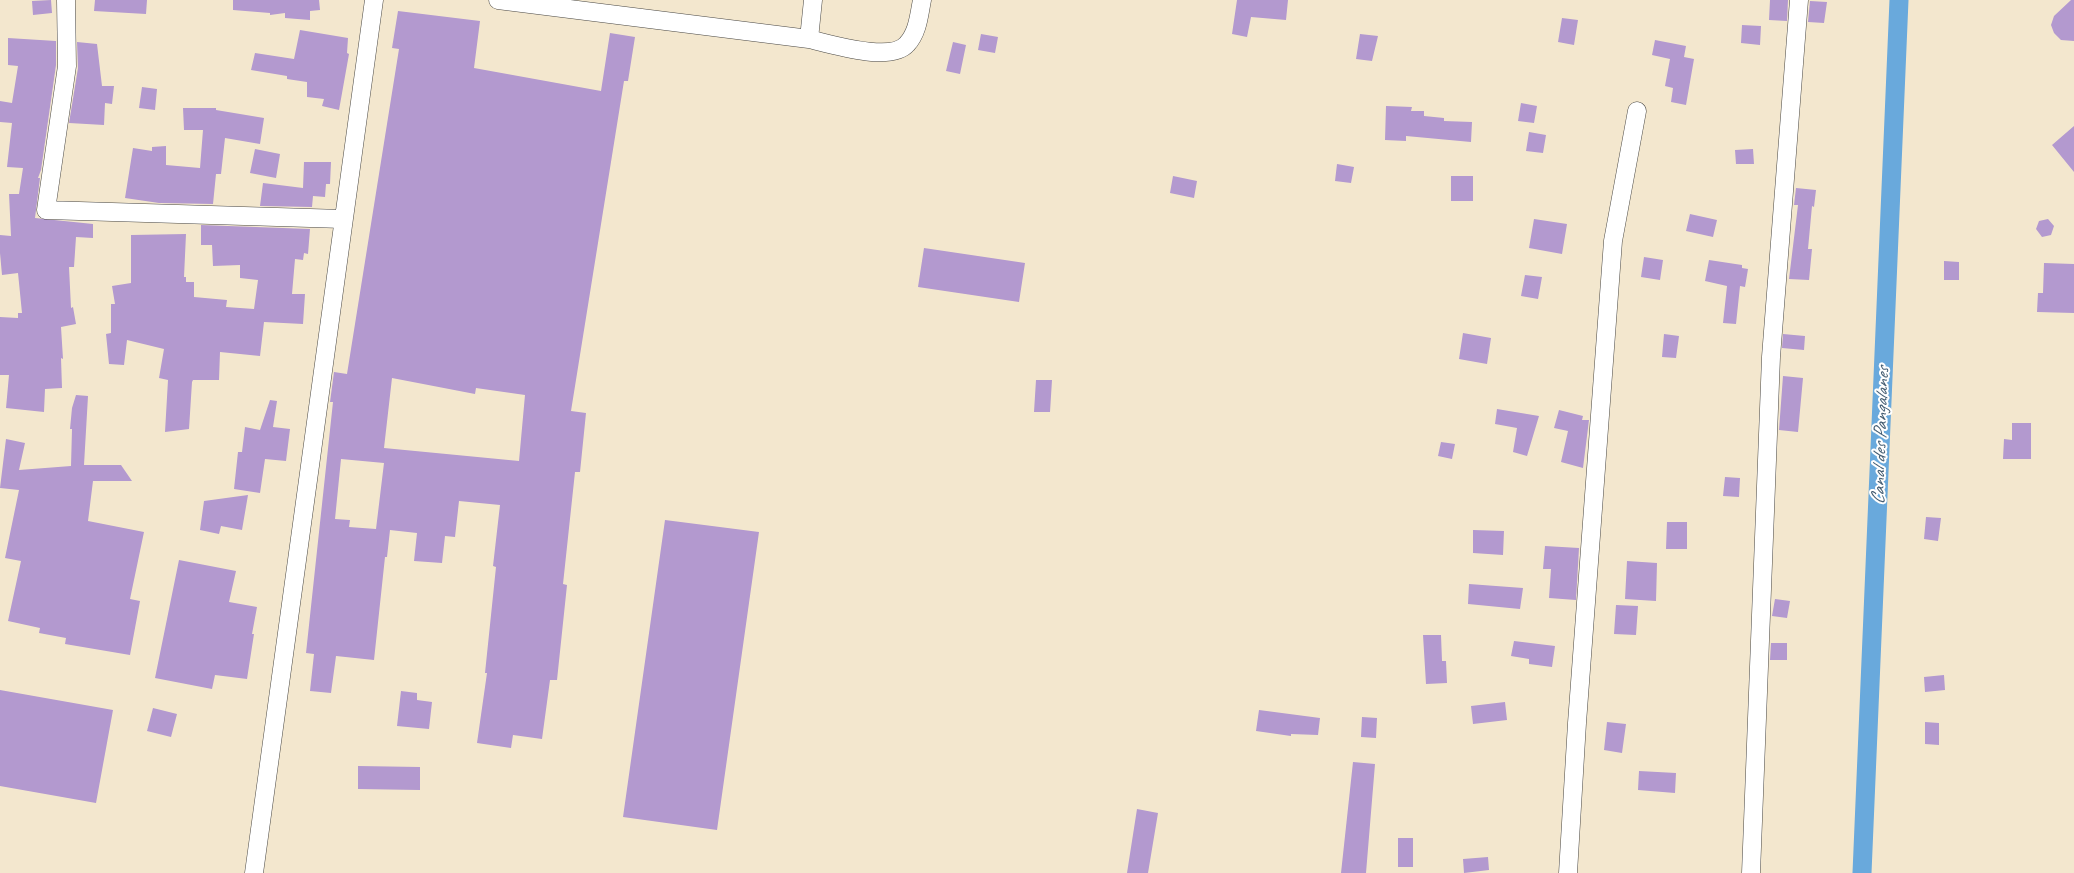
<!DOCTYPE html>
<html>
<head>
<meta charset="utf-8">
<style>
	body { margin:0 }
	canvas { display:block; background:#f3e7ce }
</style>
</head>
<body>
<canvas width="2074" height="873"></canvas>
<script>
const c = document.querySelector('canvas').getContext('2d');
c.lineJoin = 'round';
function strokePath(path, color, width, dash) { c.strokeStyle = color; c.lineWidth = width; c.lineCap = dash ? 'butt' : 'round'; c.setLineDash(dash || []); c.stroke(path); }
function fillPath(path, color) { c.fillStyle = color; c.fill(path, 'evenodd'); }
function write(font, color, halo, rows, align = 'center') {
  c.font = font + ' Caveat,sans-serif'; c.lineWidth = 4; c.setLineDash([]); c.textBaseline = 'middle'; c.strokeStyle = halo; c.fillStyle = color; for (const [text, x, y, turn = 0] of rows) {
    c.save(); c.translate(x, y); c.rotate((+turn || 0) * Math.PI / 180); c.textAlign = isNaN(turn) ? turn : align; if (halo) c.strokeText(text, 0, 0); c.fillText(text, 0, 0); c.restore();
  }
}
strokePath(new Path2D(`
	M1862,873L1899,0`), '#69a9dc', 19);
fillPath(new Path2D(`
	M51,0L52,13L33,15L32,1Z
	M95,0H147L146,14L94,11Z
	M233,0H319L320,10L310,11V20L285,18V13L270,15V13L233,10Z
	M1237,0H1288L1286,20L1251,17L1247,37L1232,34Z
	M1770,0H1788L1787,21L1769,20Z
	M2071,0H2074V41L2061,40L2054,33L2051,25L2054,16Z
	M1810,1L1827,2L1824,23L1808,22Z
	M398,11L480,21L474,68L601,91L610,33L635,37L628,81H624L571,411L586,413L580,472H575L563,584L567,585L557,680H550L542,739L513,735L511,748L477,743L487,673H485L496,567L493,566L500,505L459,501L455,537L445,536L442,563L414,561L417,533L390,530L387,557H385L374,660L336,656L331,693L310,691L314,654L306,653L333,402H330L334,372L347,374L399,49L392,48ZM392,378L475,394L476,388L525,395L519,461L384,448ZM341,459L384,463L376,529L349,527L350,520L335,519Z
	M1562,18L1578,20L1574,45L1558,42Z
	M1742,25L1761,26L1760,45L1741,43Z
	M300,30L348,38L347,53L349,54L339,110L322,106L324,99L307,97V82L287,79V76L251,70L255,53L294,59Z
	M981,34L998,37L995,53L978,50Z
	M1360,34L1378,36L1372,61L1356,59Z
	M8,38L56,41V65L41,170L38,178H40L35,218L93,224V238L76,237L74,267H69L71,308L73,307L76,324L61,327L63,359L61,358L62,388L45,389L44,412L6,408L9,375H0V317L18,318V313H22L18,273L2,275L0,253V235L11,236L9,194H19L23,168L7,167L12,123L0,122V101L12,103L18,66L8,65Z
	M1655,40L1686,46L1684,57L1694,59L1686,105L1671,102L1673,88L1665,86L1670,59L1652,55Z
	M77,42L97,44L102,86H114L112,104L105,103L104,125L69,123L78,68Z
	M953,42L966,45L960,74L946,71Z
	M142,87L157,89L155,110L139,108Z
	M1521,103L1537,106L1534,123L1518,121Z
	M1386,106L1412,107L1411,111H1424V116L1444,118V121L1472,122L1471,142L1406,136V141L1385,140Z
	M183,108H216V110L264,118L260,144L225,138L221,174H216L213,204L159,203L125,198L133,148L152,151V147L166,146V165L200,168L203,130H184Z
	M2074,126V172L2052,145Z
	M1529,132L1546,135L1543,153L1526,151Z
	M255,149L280,154L276,178L250,173Z
	M1753,149L1754,164H1736L1735,150Z
	M304,162H331L330,184H326L325,197L313,196L312,207L260,206L263,183L303,188Z
	M1337,164L1354,167L1351,183L1335,181Z
	M1173,176L1197,181L1194,198L1170,193Z
	M1451,176H1473V201H1451Z
	M1796,188L1816,190L1814,207L1812,206L1808,249H1812L1809,280L1789,279L1798,205H1794Z
	M1690,214L1717,220L1713,237L1686,231Z
	M1534,219L1567,224L1562,254L1529,248Z
	M2048,219L2054,226L2051,235L2042,237L2036,229L2039,221Z
	M201,225L310,229L308,254L304,253L303,260L295,259L292,294H305L303,324L264,322L260,356L220,352L219,380H193L192,382L189,429L165,432L168,380L159,378L164,349L127,340L124,365L109,364L106,334L111,333V304H115L112,286L131,283V235L186,234L184,277H186V282H194V297L227,300L226,307L254,309L258,280L240,278V265L213,266L212,245H201Z
	M924,248L1025,263L1019,302L918,287Z
	M1644,257L1663,260L1660,280L1641,277Z
	M1709,260L1742,265V268L1748,269L1745,287L1740,286L1736,324L1723,323L1727,286L1705,281Z
	M1944,261L1959,262V280H1944Z
	M2044,263L2074,264V313L2037,312L2038,293H2043Z
	M1525,275L1542,277L1538,299L1521,296Z
	M1463,333L1491,338L1487,364L1459,359Z
	M1664,334L1679,336L1676,358L1662,357Z
	M1783,334L1805,336L1804,350L1782,348Z
	M1783,376L1803,378L1798,432L1779,430Z
	M1036,380H1052L1050,412H1034Z
	M76,395L88,396L84,465H121L132,481H93L88,521L144,532L130,599L140,601L130,655L65,644L66,638L39,633L40,628L8,621L21,561L5,558L19,490L0,488L6,439L25,443L19,470L71,466L72,429H70L72,408Z
	M270,400L277,401L273,427L290,429L286,461L265,459L260,493L234,489L238,452H242L245,427L260,430Z
	M1497,409L1539,416L1527,456L1513,452L1517,428L1495,424Z
	M1559,410L1583,416L1582,420H1589L1583,468L1561,462L1568,431L1554,428Z
	M2012,423H2031V459H2003L2004,439L2012,440Z
	M1441,442L1455,444L1452,459L1438,456Z
	M1725,477L1740,478L1739,497L1723,496Z
	M248,495L242,530L221,526L219,534L200,530L204,501Z
	M1926,517L1941,518L1938,541L1924,539Z
	M665,520L759,532L717,830L623,817Z
	M1667,522H1687V549H1666Z
	M1473,530L1504,531L1503,555L1473,553Z
	M1545,546L1579,548L1576,600L1549,598L1551,569H1543Z
	M179,560L236,571L229,602L257,607L252,634H254L247,679L215,675L212,689L155,678Z
	M1627,561L1657,563L1656,601L1625,599Z
	M1469,584L1523,588L1520,609L1468,604Z
	M1775,599L1790,601L1787,618L1772,616Z
	M1616,605L1638,606L1636,635L1614,634Z
	M1423,635H1441L1442,661H1446L1447,683L1426,684Z
	M1514,641L1555,646L1552,667L1529,664V659L1511,656Z
	M1771,643H1787V660H1770Z
	M1944,675L1945,690L1925,692L1924,677Z
	M0,690L113,710L96,803L0,786Z
	M401,691L417,693V700L432,702L429,729L397,726Z
	M1505,702L1507,720L1473,724L1471,706Z
	M153,708L177,714L171,737L147,731Z
	M1259,710L1320,718L1318,735L1291,734V736L1256,731Z
	M1362,717L1377,718L1376,738L1361,737Z
	M1607,722L1626,724L1622,753L1604,750Z
	M1925,722L1939,723V745L1925,744Z
	M1353,762L1375,764L1366,873H1341Z
	M358,766L420,767V790L358,789Z
	M1639,771L1676,773L1675,793L1638,790Z
	M1137,809L1158,813L1148,873H1127Z
	M1398,838H1413V867H1398Z
	M1488,857L1489,870L1464,873L1463,859Z`), '#b399cf');
const minor = new Path2D(`
	M66,0L67,66L46,210L343,219
	M498,0L809,39L813,0
	M809,39C830,44 891,63 907,44C918,32 919,15 922,0
	M254,873L374,0
	M1568,873L1577,723L1613,241L1637,111
	M1751,873L1771,357L1799,0`);
strokePath(minor, '#494743', 19);
strokePath(minor, '#fff', 18);
write('italic 19px', '#445d72', '#fff', [
	["Canal des Pangalanes",1881,436,-88]
]);
</script>
</body>
</html>
